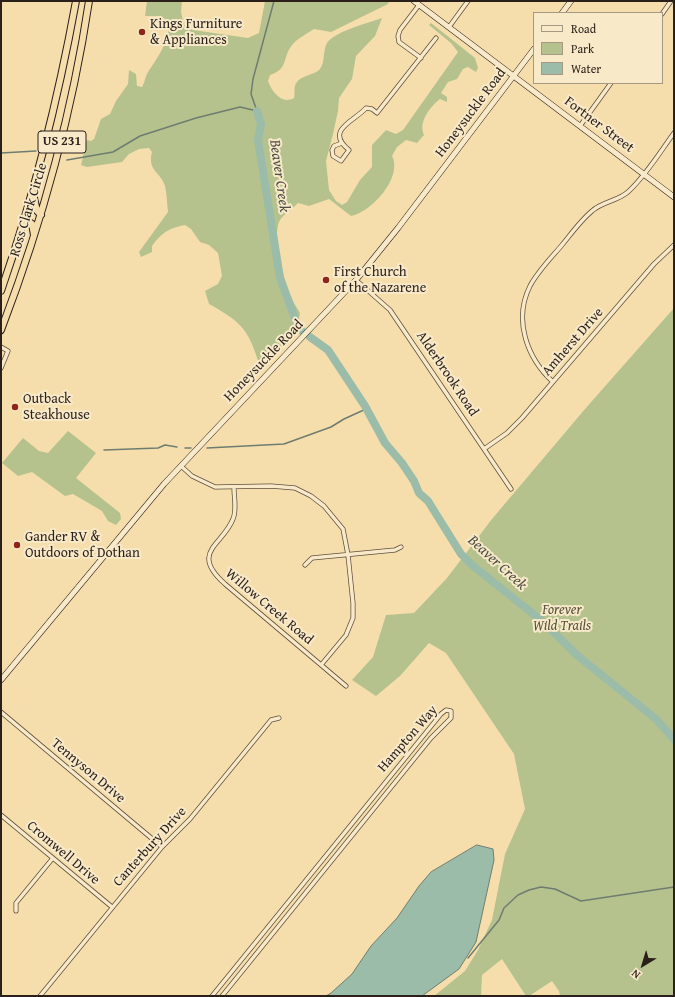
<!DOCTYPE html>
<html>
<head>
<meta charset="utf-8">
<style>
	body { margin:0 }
	#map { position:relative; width:675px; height:997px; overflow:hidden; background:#f5deac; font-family:"Gentium Book Plus",serif }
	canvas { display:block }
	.frame { position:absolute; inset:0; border:2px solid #2b1f1a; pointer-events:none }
	.legend { position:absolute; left:533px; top:12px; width:130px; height:72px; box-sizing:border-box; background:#f8eac9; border:1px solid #a69983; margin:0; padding:5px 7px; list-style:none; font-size:12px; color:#2b1f1a }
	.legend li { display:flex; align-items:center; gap:8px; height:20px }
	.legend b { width:20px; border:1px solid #a69983 }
	.north { position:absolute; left:623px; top:945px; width:40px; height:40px; -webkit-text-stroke:3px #f8eac9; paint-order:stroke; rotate:218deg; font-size:11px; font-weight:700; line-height:16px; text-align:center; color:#2b1f1a }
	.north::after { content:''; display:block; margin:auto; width:14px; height:18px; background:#2b1f1a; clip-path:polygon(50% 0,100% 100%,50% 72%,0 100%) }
</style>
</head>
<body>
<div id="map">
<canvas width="675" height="997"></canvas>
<div class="frame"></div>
<ul class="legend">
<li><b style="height:5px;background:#f8eac9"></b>Road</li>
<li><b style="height:11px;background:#b5c28e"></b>Park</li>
<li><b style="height:11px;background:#9cbcaa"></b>Water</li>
</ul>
<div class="north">N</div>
</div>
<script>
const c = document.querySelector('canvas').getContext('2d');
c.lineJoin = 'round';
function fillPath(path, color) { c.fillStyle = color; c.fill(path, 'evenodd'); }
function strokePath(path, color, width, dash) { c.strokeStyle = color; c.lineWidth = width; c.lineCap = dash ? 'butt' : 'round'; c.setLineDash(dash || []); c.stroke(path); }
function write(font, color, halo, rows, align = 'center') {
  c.font = font + ' "Gentium Book Plus",serif'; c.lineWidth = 4; c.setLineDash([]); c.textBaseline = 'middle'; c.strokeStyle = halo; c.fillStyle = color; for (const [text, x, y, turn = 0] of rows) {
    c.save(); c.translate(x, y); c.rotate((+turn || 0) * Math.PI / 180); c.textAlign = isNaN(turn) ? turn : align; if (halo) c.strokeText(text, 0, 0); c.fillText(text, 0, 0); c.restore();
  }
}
fillPath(new Path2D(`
	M147,1H182L181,12L184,25L193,30L248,38L259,33L265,1H389L388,4L331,32L314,29C307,34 298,38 293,44C281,58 290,68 270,75L268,81C272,92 282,105 294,98C295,95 294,89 295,86C298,75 314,76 320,69C325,62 323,52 326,45C331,32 369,23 382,18L375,36L356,56L352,79L339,98L338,111L333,134L326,161L329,190L336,201L342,205L347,202L360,180L372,167V145L386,130L396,134L403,130L458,52L451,43L429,25L431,23L475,58L478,68L476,72L468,67L463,69L457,79L448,82L441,93L447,97V102L440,99C430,107 418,122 424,135L417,143L406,140L397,147L392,156C403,177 372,212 351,216L329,199L309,206L298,203C293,208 284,214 280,220C271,236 284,280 291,297C293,302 297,308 300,313L296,332L261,370C249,331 245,324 209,304L205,291L218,284L222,276L218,253L209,245L200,242L191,229L185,225C169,228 161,233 152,246V252L141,257L139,252L168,212C167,204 167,195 165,186C161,172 147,171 152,152L149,148L139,149L129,154L122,162L87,167L81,165L87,140L91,141L94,139L101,119L110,114L116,101L128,84L129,70L136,74L137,86L142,87C145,82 145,77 148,72C160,54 167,45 170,22L160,16H145Z
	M674,308V996H560L559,991L552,981L529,996H526L502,959L482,975L481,996H434L465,971L478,950L492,920L505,854L525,809L514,754L446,653L429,643L400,676L376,696L352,680L373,657L386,615L414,613L447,578L492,519L585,409Z
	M68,431L96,453L76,478L120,513L121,519L116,525L108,521L102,511L73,494L65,496L32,472L18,476L2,463L23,438L39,451L48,453Z`), '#b5c28e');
const water = new Path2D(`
	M477,845L493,849L494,860L476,942L459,969L422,996H326L331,993L352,974L371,946L397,918L419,886L431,872Z`);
fillPath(water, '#9cbcaa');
strokePath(water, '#6f7d70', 1);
strokePath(new Path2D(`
	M257,111L251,94L253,79L274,1
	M1,153L36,151
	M67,160L113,152L140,136L196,118L240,107L257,111
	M185,448H191
	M207,448L284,444L331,427L344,419L366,409
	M104,450L158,448L165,445L177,447
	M468,958L499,920L504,908L518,895L529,890L541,887L555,889L581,901L674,887`), '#6f7d70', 1.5);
strokePath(new Path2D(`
	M257,111L261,124L258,140L280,278L296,321L302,331
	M310,337L328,350L365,406L385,443L402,463L414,481L419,493L428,501L461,554L472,565L542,621L578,656L656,719L674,739`), '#9cbcaa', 8);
const street = new Path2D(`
	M419,5L400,30L398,36L399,42L421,58
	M662,14L671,1
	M449,27L468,1
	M580,126L611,83
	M342,143L334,146L332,150L333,156L341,161L349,150C324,130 355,121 366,108L372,109L377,113L436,38
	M356,280L390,310L511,489
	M1,347L8,351L1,368
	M553,382C527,358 513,320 530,286C538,271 551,258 562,245C571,234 581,220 592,211C603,201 619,201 629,191C647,174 660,152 674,133
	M484,449L507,433L522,418L654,264L674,245
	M181,466L192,476L215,487L271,486L295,488L311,496L324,506L343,529L348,555L353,603V618L346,635L321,665
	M234,488C234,498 237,510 233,519C223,545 189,552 225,584L346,686
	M305,565L312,558L395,550L401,547
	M1,712L162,847
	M1,815L112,907
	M16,911V903L53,858
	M40,996L162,847L190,819L271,720L279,718
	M212,996L441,714L446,710L451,711V718L431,738L222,996`);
const secondary = new Path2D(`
	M414,1L674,197
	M562,13L571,1
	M1,680L164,484L356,280L398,228L534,49`);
const highway = new Path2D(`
	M33,194L37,211L41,215
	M25,219L32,224L34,235
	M1,291C34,196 58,100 76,1
	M1,330C42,223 72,114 89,1`);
strokePath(street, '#5e4f3e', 5);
strokePath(secondary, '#2b1f1a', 6);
strokePath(highway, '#2b1f1a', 8);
strokePath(street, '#f8eac9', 3.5);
strokePath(secondary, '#f8eac9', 5);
strokePath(highway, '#f5deac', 6);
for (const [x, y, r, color] of [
	[142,32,4,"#8f2418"],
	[326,280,4,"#8f2418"],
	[15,407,4,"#8f2418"],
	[17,545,4,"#8f2418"]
]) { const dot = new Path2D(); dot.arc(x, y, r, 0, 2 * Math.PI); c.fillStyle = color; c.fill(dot); strokePath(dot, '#f8eac9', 1.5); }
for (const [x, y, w] of [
	[62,142,48]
]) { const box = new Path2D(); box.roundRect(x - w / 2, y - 11, w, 22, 3); c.fillStyle = '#f8eac9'; c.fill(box); strokePath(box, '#2b1f1a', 1); }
write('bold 13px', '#2b1f1a', null, [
	["US 231",62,142]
]);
write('14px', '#2b1f1a', '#f8eac9', [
	["Kings Furniture",150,24],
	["& Appliances",150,40],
	["First Church",334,272],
	["of the Nazarene",334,288],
	["Outback",23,399],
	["Steakhouse",23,415],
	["Gander RV &",25,537],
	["Outdoors of Dothan",25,553]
], 'left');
write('14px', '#2b1f1a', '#f8eac9', [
	["Honeysuckle Road",471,113,-53],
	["Fortner Street",599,125,37],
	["Ross Clark Circle",29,210,-73],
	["Amherst Drive",573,342,-49],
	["Honeysuckle Road",264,361,-46],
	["Alderbrook Road",447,374,56],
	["Willow Creek Road",269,607,40],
	["Hampton Way",408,739,-49],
	["Tennyson Drive",88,771,40],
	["Canterbury Drive",150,847,-48],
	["Cromwell Drive",63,853,40]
]);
write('italic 14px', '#54503d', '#f8eac9', [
	["Forever",562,610],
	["Wild Trails",562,626]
]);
write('italic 15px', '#4d4e45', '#f8eac9', [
	["Beaver Creek",279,176,82],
	["Beaver Creek",497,563,42]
]);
</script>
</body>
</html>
